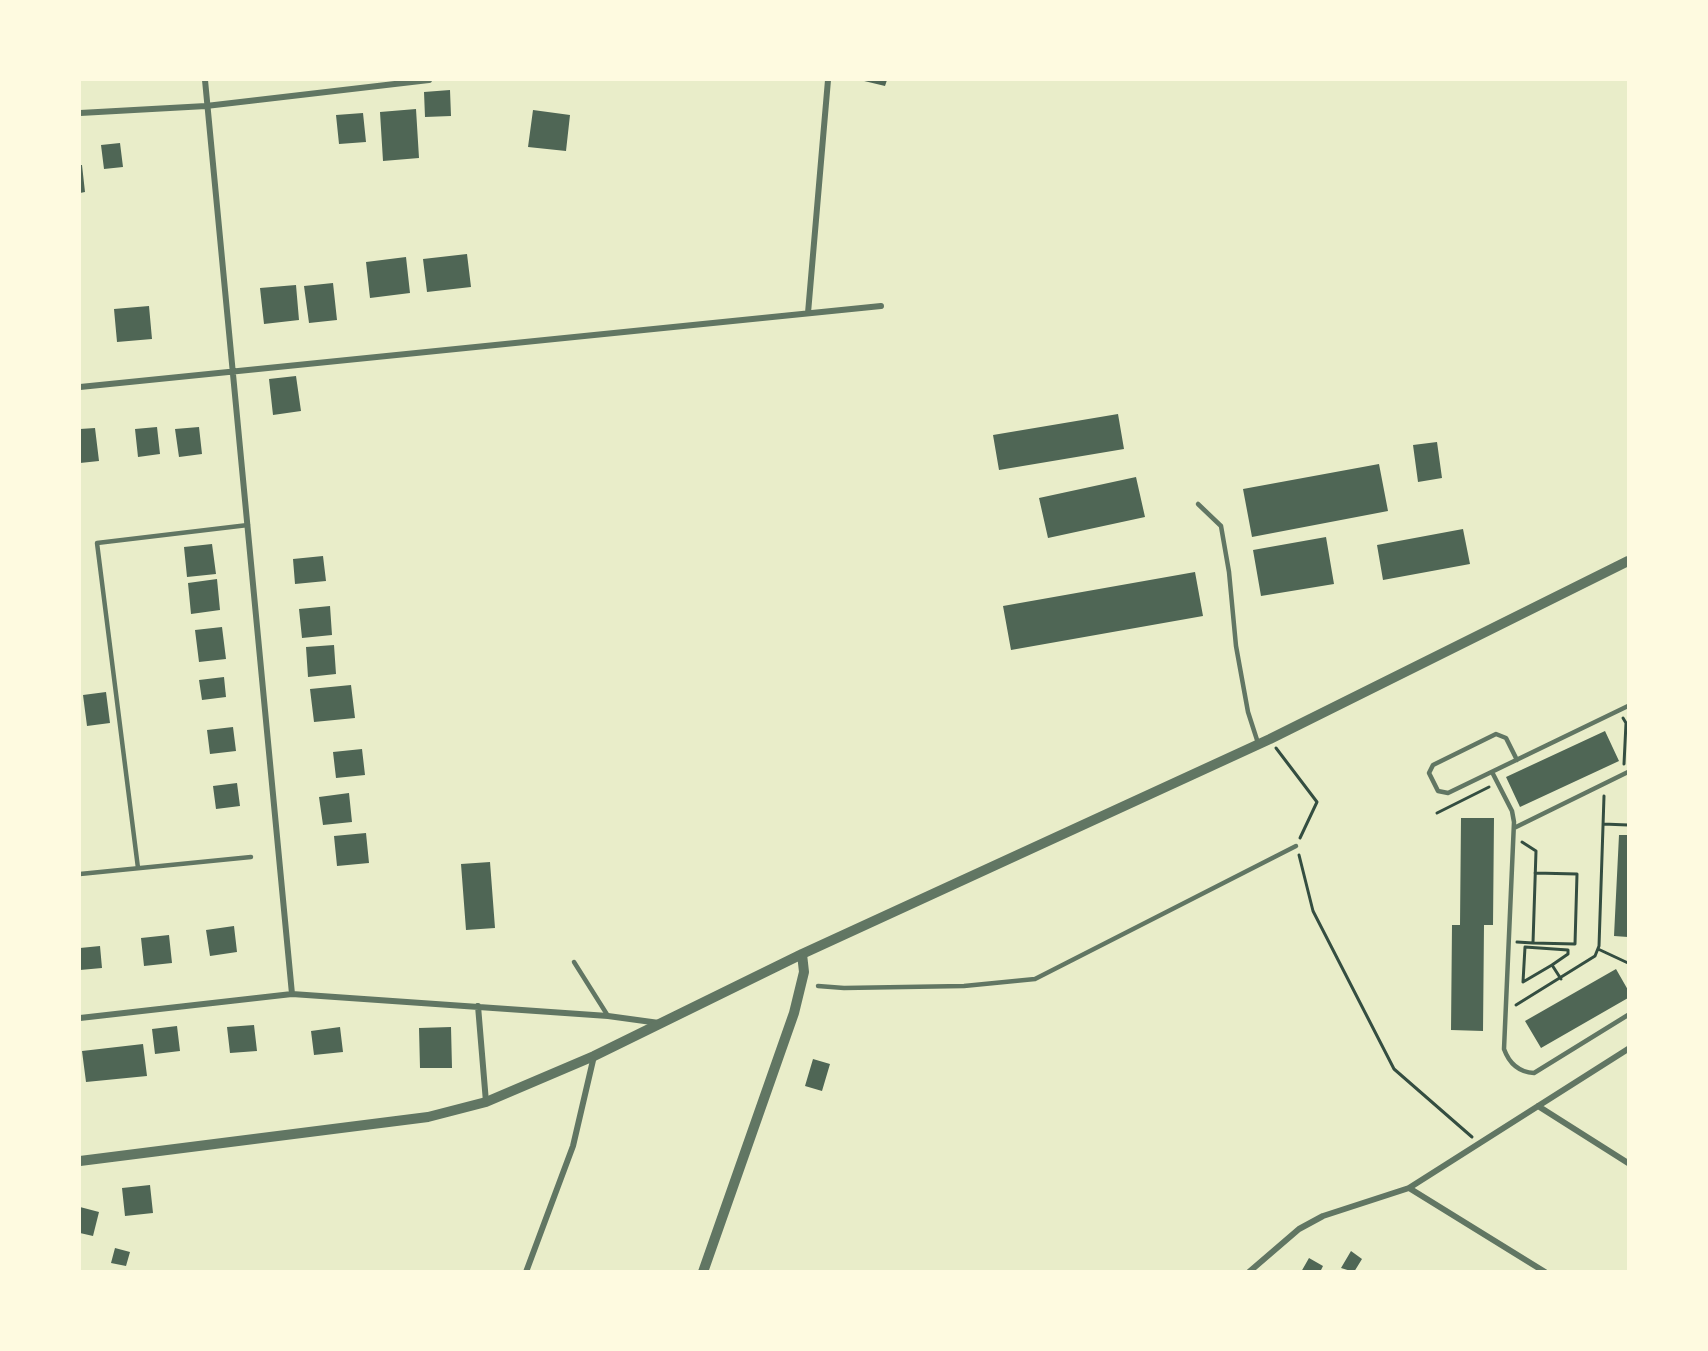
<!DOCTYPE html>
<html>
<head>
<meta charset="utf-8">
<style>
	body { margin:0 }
	#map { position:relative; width:1708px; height:1351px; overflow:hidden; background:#e9edc9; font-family:"Noto Sans",sans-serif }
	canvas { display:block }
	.frame { position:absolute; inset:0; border:81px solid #fefae0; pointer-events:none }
</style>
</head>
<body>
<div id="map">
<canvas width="1708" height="1351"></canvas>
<div class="frame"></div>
</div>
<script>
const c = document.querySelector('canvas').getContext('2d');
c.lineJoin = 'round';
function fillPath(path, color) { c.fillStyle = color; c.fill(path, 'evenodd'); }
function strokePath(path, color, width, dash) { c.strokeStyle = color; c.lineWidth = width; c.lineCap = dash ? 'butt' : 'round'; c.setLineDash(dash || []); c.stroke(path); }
fillPath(new Path2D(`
	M860,80H887L885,86Z
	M450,90L451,116L425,117L424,92Z
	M416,109L419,158L383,161L380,112Z
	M533,110L570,115L566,151L528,147Z
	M363,113L366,142L339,144L336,115Z
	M120,143L123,167L104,169L101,145Z
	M80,165H82L85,192L80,193Z
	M467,254L471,287L427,292L423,259Z
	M406,257L410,293L370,298L366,262Z
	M333,283L337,320L309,323L304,286Z
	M296,285L299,320L264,324L260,288Z
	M149,306L152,339L117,342L114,309Z
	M296,376L301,411L273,415L269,379Z
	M1118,414L1124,449L999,470L993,435Z
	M157,427L160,454L138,457L135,429Z
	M199,427L202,454L179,457L175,429Z
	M95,428L99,461L80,463V429Z
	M1437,442L1442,478L1418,482L1413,445Z
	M1379,464L1388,511L1252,537L1243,489Z
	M1136,477L1145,517L1048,538L1039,498Z
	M1463,529L1470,564L1383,580L1377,545Z
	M1326,537L1334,584L1261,596L1253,550Z
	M212,544L216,574L187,577L184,547Z
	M323,556L326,581L295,584L293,559Z
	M1195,572L1203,616L1011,650L1003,606Z
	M217,579L220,610L191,614L188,583Z
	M330,606L332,635L302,638L299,609Z
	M222,627L226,659L199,662L195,630Z
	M334,645L336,674L308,677L306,647Z
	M224,677L226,697L202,700L199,680Z
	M351,685L355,718L314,722L310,689Z
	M106,692L110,723L87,726L83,695Z
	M233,727L236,751L210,754L207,730Z
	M1605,731L1619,761L1520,807L1506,777Z
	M362,749L365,775L336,778L333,752Z
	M237,783L240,806L216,809L213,786Z
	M349,793L352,822L323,825L319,797Z
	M1461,818H1494L1493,925H1484L1483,1031L1451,1030L1452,925H1460Z
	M366,833L369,863L337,866L334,836Z
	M1619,835H1628V937L1614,936Z
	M490,862L495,928L466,930L461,864Z
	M234,926L237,952L210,956L206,930Z
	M169,935L172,963L144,966L141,938Z
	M100,946L102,968L80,970V948Z
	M1616,969L1628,990V998L1541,1048L1525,1021Z
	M254,1025L257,1051L230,1053L227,1027Z
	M177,1026L180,1051L155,1054L152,1029Z
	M340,1027L343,1052L314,1055L311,1031Z
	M451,1027L452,1068H420L419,1028Z
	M143,1044L147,1076L86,1082L82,1051Z
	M813,1059L830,1064L822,1091L805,1086Z
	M150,1185L153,1213L125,1216L122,1188Z
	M80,1207L99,1212L93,1236L80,1233Z
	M115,1248L130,1252L126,1266L111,1263Z
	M1351,1251L1362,1259L1354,1272L1341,1268Z
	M1309,1258L1323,1266L1320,1272H1301Z`), '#4f6655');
strokePath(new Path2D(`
	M1623,718L1626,723L1624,764
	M1276,748L1317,802L1300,838
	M1437,813L1489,787
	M1603,824L1628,825
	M1522,842L1536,851L1533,943L1575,944L1577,874L1535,873
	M1299,855L1313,911L1394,1069L1472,1137
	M1517,942L1533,943
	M1598,949L1628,963
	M1552,965L1523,982L1525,947L1568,950V954L1552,965L1561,979
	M1516,1005L1595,956L1599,946L1604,796`), '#344e41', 3);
strokePath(new Path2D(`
	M1198,504L1221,526L1229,572L1236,646L1248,712L1258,743
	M1517,760L1506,738L1496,734L1433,765L1429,773L1438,791L1448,793L1628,706
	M1492,772L1512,811L1514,822L1504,1049C1509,1063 1518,1072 1534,1073L1628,1015
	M1514,828L1628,772
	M138,868L97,543L248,525
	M80,874L251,857
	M574,962L608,1016
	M818,986L844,988L964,986L1035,979L1296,846`), '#617663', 4.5);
strokePath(new Path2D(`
	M205,80L292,994
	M80,113L206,106L429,80
	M808,313L828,80
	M80,387L881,306
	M478,1006L486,1102
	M80,1018L292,994L608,1016L659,1023
	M1538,1106L1628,1163
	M1409,1188L1545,1272
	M526,1272L573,1146L594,1056
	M1249,1272L1299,1229L1323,1216L1409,1188L1628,1049`), '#617663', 6);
strokePath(new Path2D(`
	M80,1161L428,1117L486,1102L594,1056L802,954L1270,739L1628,561
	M703,1272L794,1013L804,972L802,954`), '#617663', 10);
</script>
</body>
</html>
